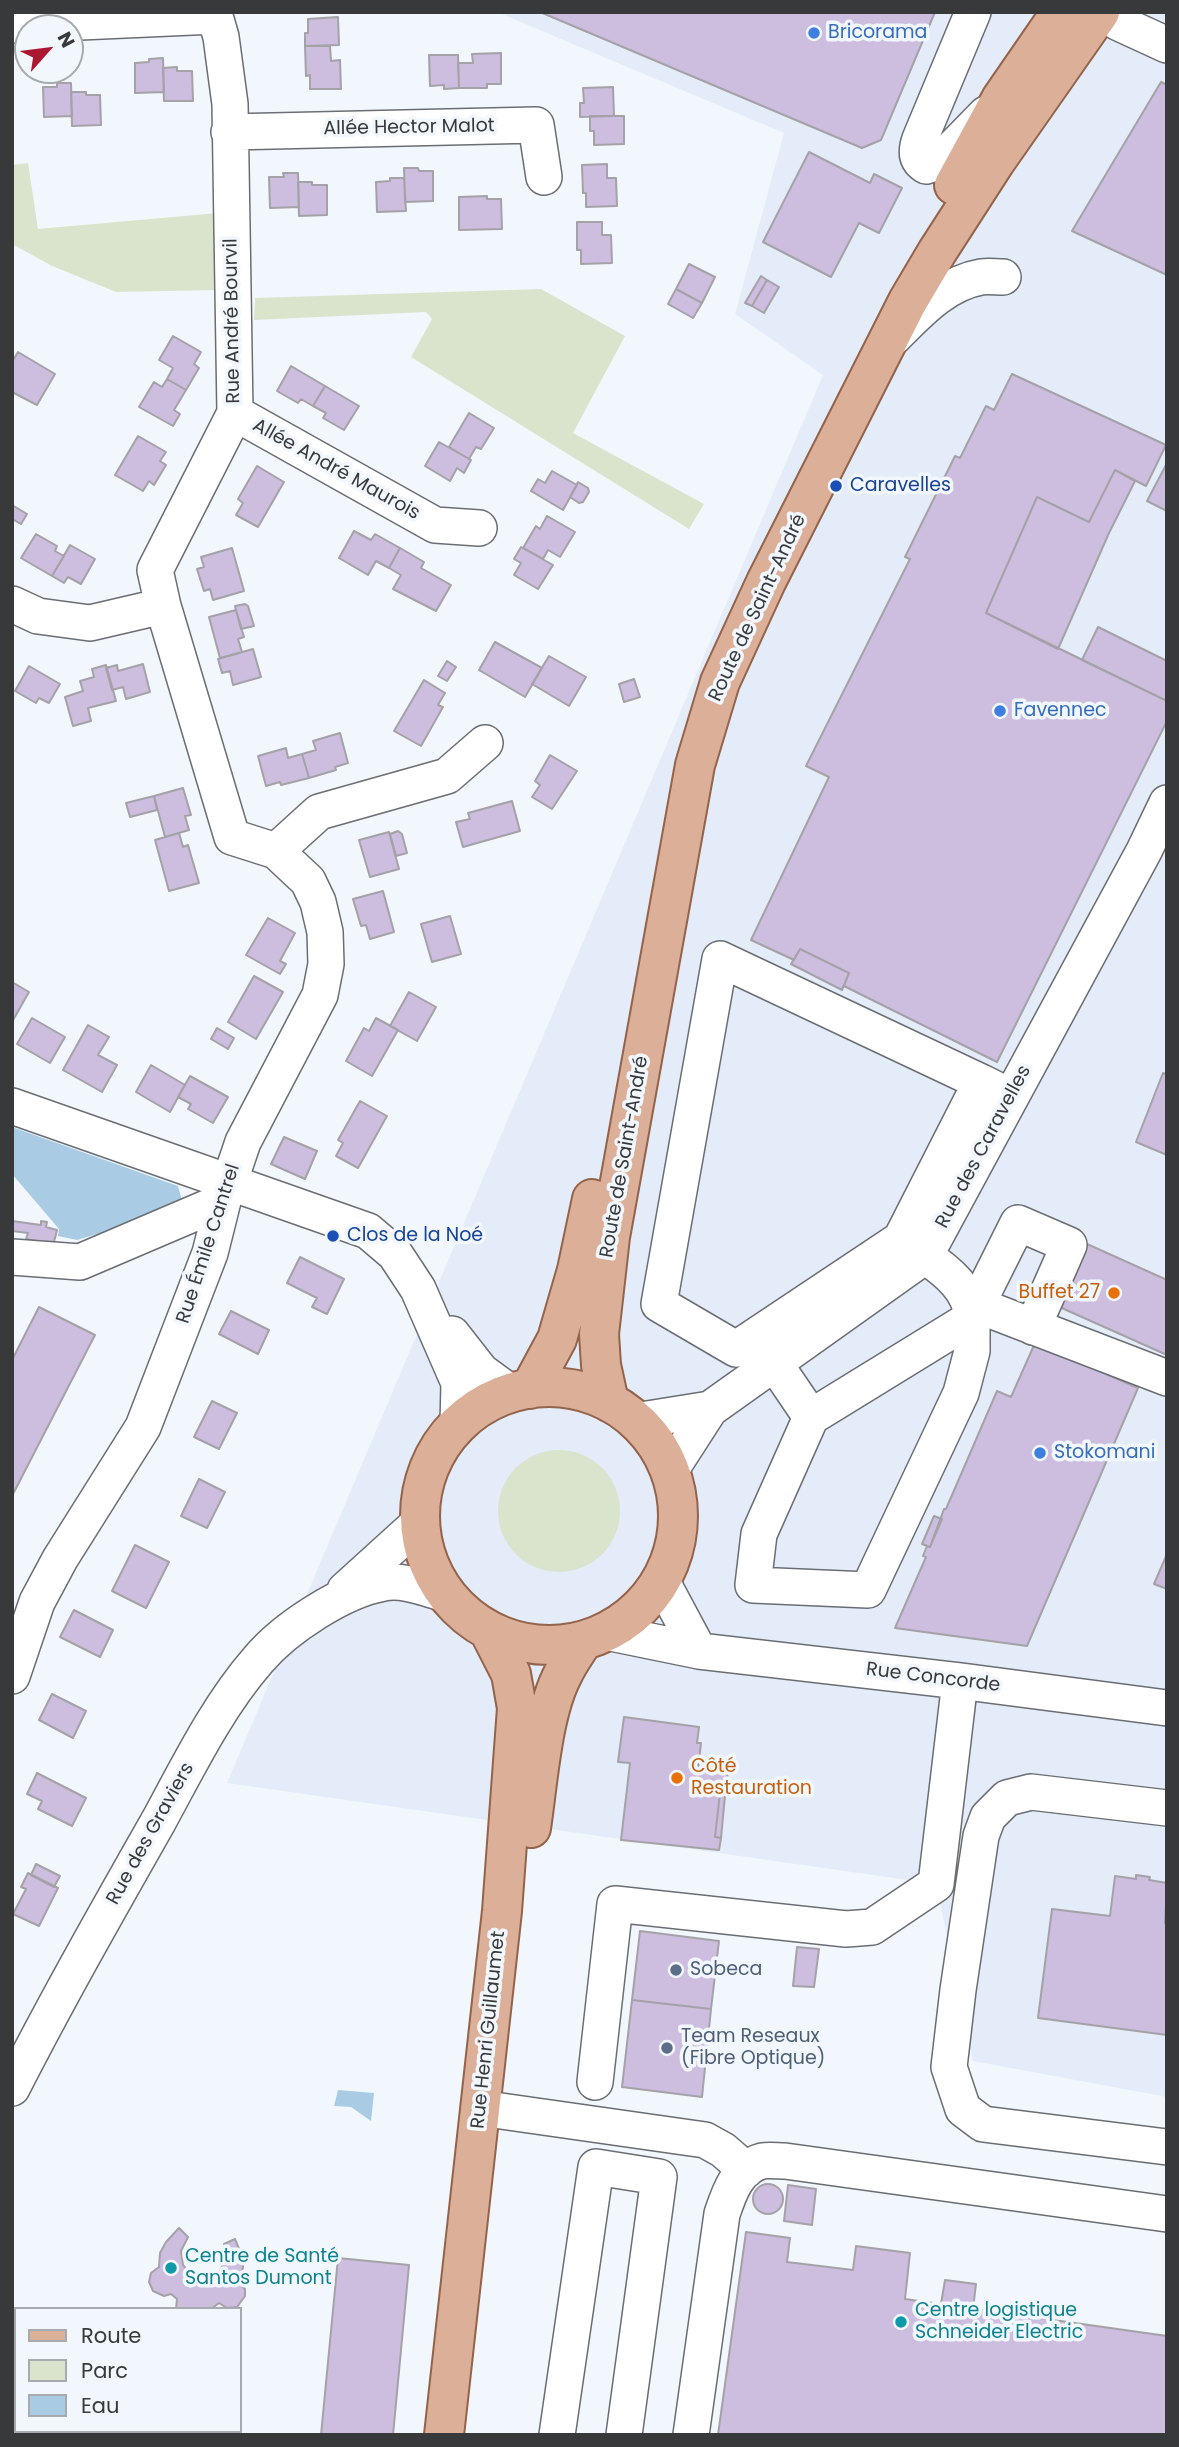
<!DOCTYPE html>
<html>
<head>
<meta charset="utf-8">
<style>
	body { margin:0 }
	#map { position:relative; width:1179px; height:2447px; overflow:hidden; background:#f2f7fd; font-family:Poppins,sans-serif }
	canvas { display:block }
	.frame { position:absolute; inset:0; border:14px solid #37393b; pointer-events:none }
	.legend { position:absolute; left:14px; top:2307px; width:228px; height:126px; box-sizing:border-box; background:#f2f7fd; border:2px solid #a7abaf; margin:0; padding:9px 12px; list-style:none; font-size:21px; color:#37393b }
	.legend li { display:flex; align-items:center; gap:14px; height:35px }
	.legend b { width:35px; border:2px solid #a7abaf }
	.north { position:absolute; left:14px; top:14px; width:70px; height:70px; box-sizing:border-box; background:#f2f7fd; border:2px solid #a7abaf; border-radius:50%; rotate:62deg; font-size:19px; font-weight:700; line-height:28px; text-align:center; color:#37393b }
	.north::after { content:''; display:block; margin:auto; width:24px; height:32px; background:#ac1731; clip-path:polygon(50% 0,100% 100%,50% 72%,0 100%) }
</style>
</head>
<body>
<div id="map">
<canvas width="1179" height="2447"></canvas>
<div class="frame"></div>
<ul class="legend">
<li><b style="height:9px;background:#dcaf98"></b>Route</li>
<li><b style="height:19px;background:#dae4cd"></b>Parc</li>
<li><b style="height:19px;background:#a9cce4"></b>Eau</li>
</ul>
<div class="north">N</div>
</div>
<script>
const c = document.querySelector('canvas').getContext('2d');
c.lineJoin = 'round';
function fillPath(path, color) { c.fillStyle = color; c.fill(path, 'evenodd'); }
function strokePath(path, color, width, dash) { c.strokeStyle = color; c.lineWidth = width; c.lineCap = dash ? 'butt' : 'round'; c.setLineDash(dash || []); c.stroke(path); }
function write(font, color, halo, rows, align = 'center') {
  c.font = font + ' Poppins,sans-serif'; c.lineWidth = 7; c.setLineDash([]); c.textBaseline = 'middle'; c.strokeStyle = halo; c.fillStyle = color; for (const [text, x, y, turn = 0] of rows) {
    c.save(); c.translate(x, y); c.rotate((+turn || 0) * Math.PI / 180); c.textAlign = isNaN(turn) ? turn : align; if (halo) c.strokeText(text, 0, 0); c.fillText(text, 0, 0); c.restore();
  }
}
fillPath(new Path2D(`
	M497,12H1167V2097L973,2061L936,1884L227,1783L823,375L735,314L784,133Z`), '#e3ecf8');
fillPath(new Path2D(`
	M28,163L38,229L218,213L220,290L116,292L52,266L12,244V165Z
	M541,289L625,336L573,433L704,504L689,529L411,357L432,319L426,312L254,320L255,298Z
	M498 1511a61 61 0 1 1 122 0a61 61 0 1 1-122 0Z`), '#dae4cd');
fillPath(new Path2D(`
	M12,1127L178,1186L184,1208L77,1240L58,1236L59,1229L12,1174Z
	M338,2090L374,2093L371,2121L351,2107L334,2106Z`), '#a9cce4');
const building = new Path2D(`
	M540,12H935L881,140L862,148Z
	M338,17L339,45L305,46V33H308V19Z
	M305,46H330L331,61L340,60L341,89H310V75L306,76Z
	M501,53V84H487V88H459L458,63H473L472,54Z
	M429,55H458L459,88L444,89V85L430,86Z
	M163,58L164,92L135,93V63L149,62V59Z
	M177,67V71H192L193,101H164L163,68Z
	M1161,82L1167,85V275L1072,231Z
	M57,83H71L72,116L44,117L43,87H57Z
	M613,87L614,116L580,117V103H584L583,88Z
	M71,92H86V95H100L101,125L72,126Z
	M590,116H624V144L594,145V131H590Z
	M809,152L870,183L874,174L902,188L879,233L859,223L831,277L763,242Z
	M607,164V178H616L617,206L586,207V193H583L582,165Z
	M404,168H418L419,171H433V201L405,202Z
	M283,173H298L299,207L270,208L269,177H284Z
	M390,178H404L406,211L377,212L376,182L390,181Z
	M298,182H312V185H327V215L299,216Z
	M487,196V199H501L502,229L459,230V197Z
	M577,222H602V235H611L612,263L581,264V250H577Z
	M689,264L715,277L702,303L676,289Z
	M761,276L767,280L752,306L745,303Z
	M767,280L779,287L764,313L752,306Z
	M676,289L702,303L693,318L668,304Z
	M173,336L201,352L194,364L199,368L186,390L167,379L173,368L159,360Z
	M18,352L55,374L37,405L12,392V362Z
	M291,366L325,386L313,406L301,399L298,403L277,391Z
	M1012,374L1166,445L1146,486L1115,470L1089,522L1037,497L986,613L1167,701V721L997,1062L844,986L849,973L800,949L794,960L751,940L829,777L806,766L910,559L905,557L955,456L960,458L986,406L994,410Z
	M167,379L186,390L174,410L180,414L173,426L139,407L154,382L162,387Z
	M325,386L359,406L344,430L323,418L326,413L313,406Z
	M469,413L494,428L481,449L476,447L469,459L449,447Z
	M138,436L166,452L160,461L166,465L154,485L149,481L143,491L115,475Z
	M439,442L471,460L464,473L457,468L450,481L425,466Z
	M1167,463V511L1147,501Z
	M257,466L284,482L258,527L236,515L243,503L238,499Z
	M1115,470L1135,481L1109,533L1058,649L986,613L1037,497L1089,522Z
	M552,471L577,485L563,510L531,491L538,479L545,483Z
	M578,482L588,488L589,492L583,502L579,503L570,497Z
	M12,505L27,514L21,524L12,519Z
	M547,516L575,532L560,557L548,550L543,559L523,548L536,526L540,529Z
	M354,531L371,540L375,534L400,548L389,568L376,561L368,575L339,558Z
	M36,534L57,546L55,551L64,556L52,576L21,558Z
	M70,545L95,559L81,584L68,577L64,583L52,576Z
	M521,547L553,565L538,589L514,575L521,563L514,559Z
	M232,548L244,591L213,600L210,589L204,591L197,569L204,567L201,557Z
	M400,548L424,562L421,568L451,585L436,611L393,589L401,575L389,568Z
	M245,604L248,606L254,626L241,629L235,606Z
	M236,610L244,637L238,639L242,652L220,658L209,617Z
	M1098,627L1167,661V701L1082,660Z
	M495,642L542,668L525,697L479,670Z
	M253,649L261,677L233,685L230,671L222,673L218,659Z
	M549,656L586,677L569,706L532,684Z
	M447,661L456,667L447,681L438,676Z
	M143,664L150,692L126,699L123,687L112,690L106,668L117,665L118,671Z
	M106,665L116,701L88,708L91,721L73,726L65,697L83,691L80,681L94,677L92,669Z
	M29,666L60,684L49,703L39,698L36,703L15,691Z
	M634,679L640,697L624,702L619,684Z
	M424,680L445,693L438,705L443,707L421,746L394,731Z
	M340,733L348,763L335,767L336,770L309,778L302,754L316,750L313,741Z
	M286,748L288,758L302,754L309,778L281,785L280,782L266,786L258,756Z
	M550,755L577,771L552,809L532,797L540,785L535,781Z
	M183,788L191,815L185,816L189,830L165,837L154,796Z
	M154,796L157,810L130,817L126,803Z
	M512,801L520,831L463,847L456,822L470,819L468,813Z
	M398,831L402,834L407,853L396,856L390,834Z
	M389,832L399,869L370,877L359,840Z
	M179,833L183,847L188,845L199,883L169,891L155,840Z
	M383,891L394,932L370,939L366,925L361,926L353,899Z
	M450,916L461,954L432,962L421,924Z
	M268,918L295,933L280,961L286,964L280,974L246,955Z
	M800,949L849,973L842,990L791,964Z
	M254,976L283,992L256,1039L228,1022Z
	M12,982L29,992L12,1022Z
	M409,992L436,1007L417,1041L390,1026Z
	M32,1018L65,1037L50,1063L17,1044Z
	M376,1018L398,1030L372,1076L346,1061L364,1028L369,1031Z
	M88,1025L109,1037L98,1055L117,1065L102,1092L63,1070Z
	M217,1028L234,1038L228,1049L211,1039Z
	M151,1065L185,1085L170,1112L136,1092Z
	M1167,1071V1155L1136,1142L1163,1073L1165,1074Z
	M190,1076L228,1097L213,1123L188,1109L191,1104L178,1097Z
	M360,1101L387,1116L358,1168L336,1156L343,1143L338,1140Z
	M284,1137L317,1151L305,1179L271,1164Z
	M12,1221L41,1225V1221L47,1222L46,1227L57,1230L54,1242L52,1244L26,1239L28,1233L12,1231Z
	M1087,1244L1167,1280V1355L1055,1305Z
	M300,1257L344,1279L327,1314L312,1307L317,1298L287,1283Z
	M39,1307L95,1335L12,1496V1360Z
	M231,1311L269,1330L258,1354L219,1334Z
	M1035,1343L1138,1388L1027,1646L895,1628L926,1557L923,1556L927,1546L930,1547L944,1509H946L997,1391L1011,1397Z
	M212,1401L237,1413L219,1449L194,1437Z
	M199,1479L225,1492L207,1528L181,1516Z
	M934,1516L942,1519L930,1547L922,1544Z
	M135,1545L169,1562L146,1608L112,1591Z
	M1167,1554V1589L1154,1584Z
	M74,1610L113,1630L100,1657L60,1637Z
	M52,1694L86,1711L73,1738L39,1720Z
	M624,1717L699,1727L697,1743H701L698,1770L728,1772L726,1785L721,1784L715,1837L721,1838L719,1850L621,1840L630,1763L618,1762Z
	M37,1773L86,1798L72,1826L38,1809L42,1801L27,1794Z
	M721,1784L726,1785L721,1838L715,1837Z
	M36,1864L60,1876L54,1887L31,1875Z
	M28,1873L58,1888L39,1926L13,1914L26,1889L21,1887Z
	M1136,1875L1150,1877L1149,1880L1167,1883L1165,1923L1167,1924V2035L1038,2018L1052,1909L1110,1916L1115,1876L1136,1879Z
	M640,1931L719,1941L711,2009L632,2000Z
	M797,1947L819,1949L814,1987L793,1986Z
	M632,2000L711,2009L702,2097L622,2087Z
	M753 2199a15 15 0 1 1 30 0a15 15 0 1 1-30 0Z
	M788,2185L816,2189L812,2225L784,2221Z
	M179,2228L188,2237L181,2251L183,2265L189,2272L202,2278L212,2276L220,2271L226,2258L224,2244L235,2239L244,2261L240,2283L245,2289V2296L237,2307L227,2308L219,2303L211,2309H176L177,2299L171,2294L164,2296L153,2291L149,2282L151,2273L159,2267L160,2253L166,2242Z
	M746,2232L790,2238L787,2262L853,2270L856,2246L910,2253L905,2299L1167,2336V2435H718Z
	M338,2258L409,2265L393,2435H321Z
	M945,2280L976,2284L973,2309L941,2304Z
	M74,2431H164L162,2435H73Z`);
fillPath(building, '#cdbee0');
strokePath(building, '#a4a1a7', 2);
const minor = new Path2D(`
	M973,12L920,139C916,150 915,159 926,166L939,162L986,114
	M1101,12L1117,22L1167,45
	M12,25L215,16L221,37L230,104L235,413L155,570L163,606L232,837L276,851L308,881L318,902L325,932L326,964L320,995L243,1142L223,1201L210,1253L143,1427L60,1559L37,1602L12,1676
	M229,132L536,125L544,177
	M894,337C918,313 945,283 981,277C988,276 996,277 1003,277
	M235,413L435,525L479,528
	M12,604L38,616L90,623L163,606
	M276,851L319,812L447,776L485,743
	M981,1082L901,1239L736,1349L659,1304L720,959L981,1082L1011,1097
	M12,1106L368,1231L395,1254L418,1289L459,1383L458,1425
	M925,1256C947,1271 971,1290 972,1318
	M12,1257L80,1262L223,1201
	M977,1305L1018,1223L1069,1245L1033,1327
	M972,1308L977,1305L1167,1378
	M972,1318V1351L961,1393L868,1590L753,1585L759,1534L811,1417Z
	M452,1334L481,1371L511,1393
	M775,1364L811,1417
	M635,1421L710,1409
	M670,1471L710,1409L925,1256L1144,851L1167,803
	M661,1580L699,1651
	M345,1590L420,1522
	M606,1632L699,1651L960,1681L1167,1708
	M1167,1808L1031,1792L1007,1798L988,1817L981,1836L958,1990L949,2067L963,2109L983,2124L1167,2147
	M595,2082L615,1904L846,1929L872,1927L936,1884L960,1681
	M12,2088C58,1998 108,1910 158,1822C188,1767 217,1707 258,1660C285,1628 343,1590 384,1583C403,1579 427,1589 446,1594
	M494,2110L705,2140L723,2150L746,2170
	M557,2435L596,2167L659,2177L624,2435
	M691,2435L722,2214C729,2193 737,2168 762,2161C769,2160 778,2161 785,2161L1167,2214`);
const major = new Path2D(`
	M954,185L1001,99L1061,12
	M420 1516a129 129 0 1 1 258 0a129 129 0 1 1-258 0Z
	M530,1389L557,1339L577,1270L592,1199
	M609,1402L601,1365L599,1334L610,1237L695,765L720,682L766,582L908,301L937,252L995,162L1100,12
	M531,1828C538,1782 542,1714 563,1674C568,1663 576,1652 583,1641
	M444,2435L502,1911L517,1708L511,1674L489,1631`);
strokePath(minor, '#6a6e73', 38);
strokePath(major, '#93634b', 42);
strokePath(minor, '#fff', 35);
strokePath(major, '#dcaf98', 38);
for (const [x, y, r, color] of [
	[814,33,7,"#3f7fe0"],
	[836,486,7,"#1a4fb4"],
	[1000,711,7,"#3f7fe0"],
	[333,1236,7,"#1a4fb4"],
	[1114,1293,7,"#e8710a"],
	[1040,1453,7,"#3f7fe0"],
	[677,1778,7,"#e8710a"],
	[676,1970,7,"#5c6f8a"],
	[667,2048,7,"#5c6f8a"],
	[171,2268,7,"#0f9aa8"],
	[901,2322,7,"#0f9aa8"]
]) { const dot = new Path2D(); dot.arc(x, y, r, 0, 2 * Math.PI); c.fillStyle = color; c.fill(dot); strokePath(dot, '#f2f7fd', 2.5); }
write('19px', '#366cbe', '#f2f7fd', [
	["Bricorama",828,33],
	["Favennec",1014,711],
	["Stokomani",1054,1453]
], 'left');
write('19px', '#37393b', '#f2f7fd', [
	["Allée Hector Malot",409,128,-1],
	["Rue André Bourvil",233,321,-91],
	["Allée André Maurois",336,470,29],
	["Route de Saint-André",758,608,-65],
	["Rue des Caravelles",984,1147,-62],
	["Route de Saint-André",625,1157,-80],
	["Rue Émile Cantrel",209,1244,-72],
	["Rue Concorde",933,1678,7],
	["Rue des Graviers",151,1834,-61],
	["Rue Henri Guillaumet",489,2030,-84]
]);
write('19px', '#164399', '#f2f7fd', [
	["Caravelles",850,486],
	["Clos de la Noé",347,1236]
], 'left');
write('19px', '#c56008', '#f2f7fd', [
	["Buffet 27",1100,1293],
	["Côté",691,1767,"left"],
	["Restauration",691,1789,"left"]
], 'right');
write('19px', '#4e5e75', '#f2f7fd', [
	["Sobeca",690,1970],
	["Team Reseaux",681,2037],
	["(Fibre Optique)",681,2059]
], 'left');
write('19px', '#0d838f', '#f2f7fd', [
	["Centre de Santé",185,2257],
	["Santos Dumont",185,2279],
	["Centre logistique",915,2311],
	["Schneider Electric",915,2333]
], 'left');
</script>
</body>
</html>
